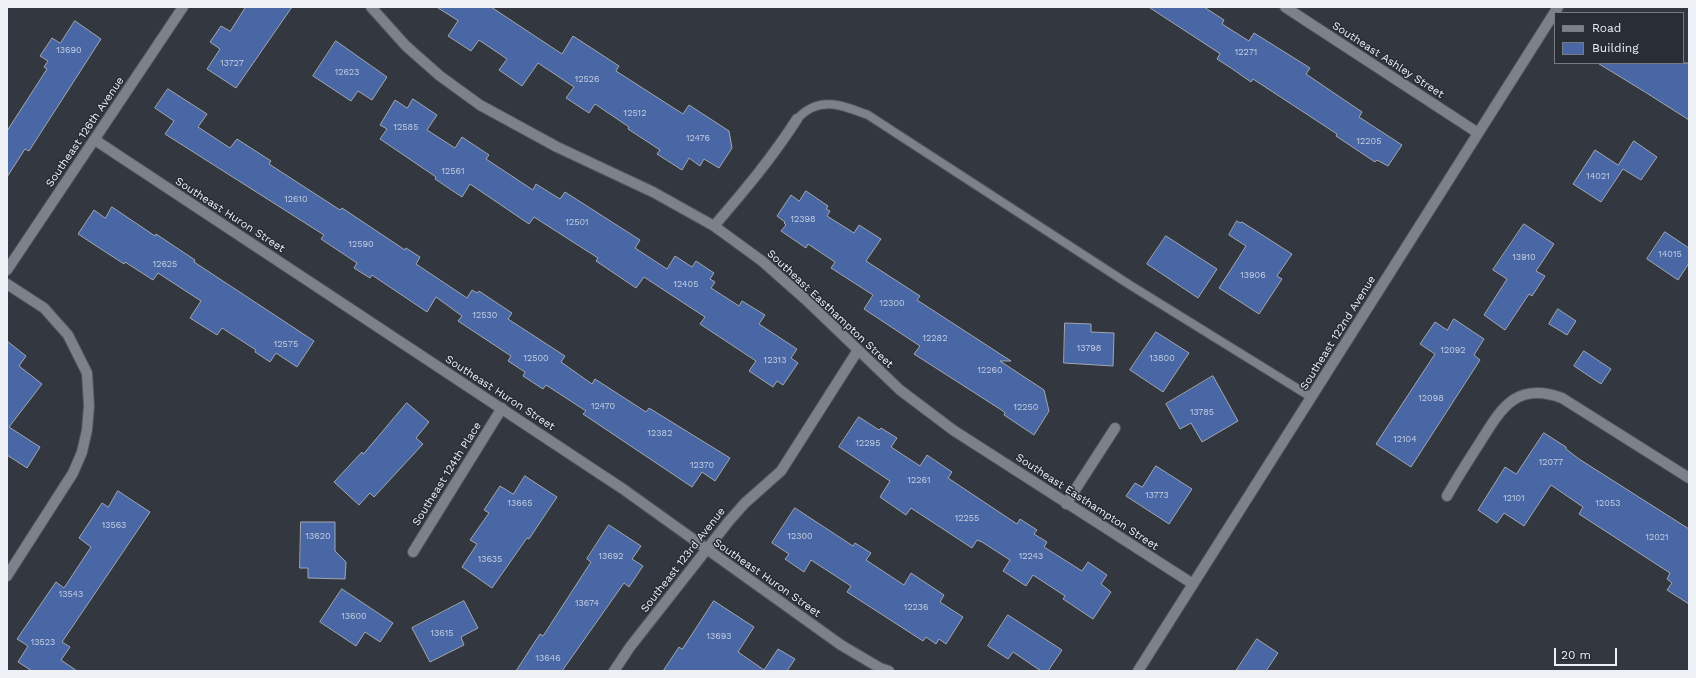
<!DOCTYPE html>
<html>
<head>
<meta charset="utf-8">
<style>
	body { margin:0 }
	#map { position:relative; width:1696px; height:678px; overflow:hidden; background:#33373f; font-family:"Work Sans",sans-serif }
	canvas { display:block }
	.frame { position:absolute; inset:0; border:8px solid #edf0f5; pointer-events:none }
	.legend { position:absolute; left:1554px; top:12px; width:130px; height:52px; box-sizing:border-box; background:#292d34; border:1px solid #777b81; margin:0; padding:5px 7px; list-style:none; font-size:12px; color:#edf0f5 }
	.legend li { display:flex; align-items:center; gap:8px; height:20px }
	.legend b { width:20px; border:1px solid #777b81 }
	.scale { position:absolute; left:1554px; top:648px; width:63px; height:18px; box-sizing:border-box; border:2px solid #edf0f5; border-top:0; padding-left:5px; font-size:12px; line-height:14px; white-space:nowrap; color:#edf0f5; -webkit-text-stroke:3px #292d34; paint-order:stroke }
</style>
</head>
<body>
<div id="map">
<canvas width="1696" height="678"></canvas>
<div class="frame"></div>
<ul class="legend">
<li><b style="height:5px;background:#7d828a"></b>Road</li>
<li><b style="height:11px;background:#4967a5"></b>Building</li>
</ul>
<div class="scale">20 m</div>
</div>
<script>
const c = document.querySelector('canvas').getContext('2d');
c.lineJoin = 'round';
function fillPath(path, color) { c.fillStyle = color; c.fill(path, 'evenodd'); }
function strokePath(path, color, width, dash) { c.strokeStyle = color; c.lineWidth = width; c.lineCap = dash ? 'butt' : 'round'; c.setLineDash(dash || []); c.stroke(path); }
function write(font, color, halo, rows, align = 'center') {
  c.font = font + ' "Work Sans",sans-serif'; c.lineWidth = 3; c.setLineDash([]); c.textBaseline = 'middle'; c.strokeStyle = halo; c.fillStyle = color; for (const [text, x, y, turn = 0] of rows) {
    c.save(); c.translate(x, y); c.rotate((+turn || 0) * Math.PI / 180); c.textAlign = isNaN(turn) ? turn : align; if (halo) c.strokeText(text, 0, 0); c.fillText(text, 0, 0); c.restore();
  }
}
const building = new Path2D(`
	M246,7H292L236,88L207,69L220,49L210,42L221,26L230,31Z
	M437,7H491L562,54L573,36L619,66L616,71L683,114L689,105L729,131L732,148L719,168L704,159L700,166L689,158L682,170L657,154L660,150L628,129L629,127L595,104L589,113L566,98L574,87L538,63L522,86L499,70L507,59L479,40L471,51L448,36L458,21Z
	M1149,7H1204L1224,20L1222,24L1249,41L1254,33L1310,68L1306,74L1362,112L1359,117L1402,145L1388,166L1377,160L1375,162L1336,136L1337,134L1253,79L1251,82L1231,68L1217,59L1220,54Z
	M75,21L101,39L29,151L25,149L7,177V131L47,69L44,67L48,61L40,56L52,38L60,43Z
	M336,41L387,77L372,100L358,91L351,101L313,76Z
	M1598,63H1689V120L1645,92Z
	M168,89L207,114L198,127L230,148L237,139L271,161L269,164L340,210L342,208L405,250L406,248L420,257L416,264L467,298L472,290L477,293L479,291L512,313L508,319L565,356L561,362L592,384L595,379L646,412L649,408L730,458L715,481L702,472L692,487L583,414L586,411L546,385L543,389L523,376L525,372L508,361L511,356L458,321L462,316L436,297L427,312L372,275L370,278L354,268L357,263L321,239L324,235L165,134L174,121L155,108Z
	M413,99L437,115L427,130L455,148L462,137L489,155L486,159L533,190L536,184L560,199L565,192L640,240L635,248L667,269L675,256L692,267L696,261L714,273L710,279L715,282L711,288L739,306L742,301L765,315L759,324L797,349L791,358L798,363L783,385L777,381L773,387L749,371L756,361L700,324L705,317L644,277L636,288L596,261L598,258L534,217L529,224L470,184L462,197L435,179L436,177L380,139L387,129L380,125L395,100L407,108Z
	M1634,141L1657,157L1641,180L1623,169L1601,202L1573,184L1595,150L1618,165Z
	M806,191L828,206L826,209L830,211L827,216L854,233L859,225L881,239L866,261L920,296L917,300L1011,361H1000L1044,390L1049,411L1034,435L1004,415L1005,413L1003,411L914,354L920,346L864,309L873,295L831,268L835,262L808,244L806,248L781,231L786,225L784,223L785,222L777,216L791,195L799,201Z
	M112,207L155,236L156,234L195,260L194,262L314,341L297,367L276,353L270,362L255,352L256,350L222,328L217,335L190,318L201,301L158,273L153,280L125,262L124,264L78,234L94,210L105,218Z
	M1237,221L1240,223L1242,222L1292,254L1277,276L1282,279L1259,314L1219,288L1246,246L1229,235Z
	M1524,224L1554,244L1536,271L1545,276L1532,296L1529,294L1505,330L1484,315L1507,279L1493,270Z
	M1665,232L1689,248V263L1678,280L1647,259Z
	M1166,236L1217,269L1198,298L1147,264Z
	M1558,309L1576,321L1567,335L1549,324Z
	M1454,319L1484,339L1474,355L1480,360L1411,467L1376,444L1435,354L1420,344L1435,322L1447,330Z
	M1065,323L1091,324V332L1114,333L1113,366L1064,363Z
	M1156,332L1189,353L1163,392L1130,370Z
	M7,341L26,356L19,366L42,384L9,427L40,447L27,468L7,455Z
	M1584,351L1611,369L1601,384L1574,366Z
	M1213,376L1238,421L1202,442L1191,423L1180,429L1166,404Z
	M407,403L429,422L416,438L423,444L374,497L370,493L359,505L334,482L362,452L363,454Z
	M859,417L879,430L881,428L897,438L891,447L920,466L927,455L952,472L948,478L1017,524L1020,519L1037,530L1034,534L1047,542L1044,547L1082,571L1088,562L1107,575L1101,584L1111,592L1093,619L1063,599L1065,596L1033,575L1026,586L1003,571L1010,560L982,542L977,540L972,548L911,508L906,515L880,497L890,481L839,447Z
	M1544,433L1566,447V449L1579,459L1689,529V604L1667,590L1672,583L1667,579L1670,573L1579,514L1583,507L1551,485L1524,526L1504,513L1497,523L1478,510L1505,467L1516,474Z
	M1156,466L1192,489L1169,524L1126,496L1135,483L1142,487Z
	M525,476L557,497L529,539L527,538L492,588L462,567L477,544L470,540L489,513L484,510L500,486L513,494Z
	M118,491L150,512L62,642L70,647L61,660L77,671H32L18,662L28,646L17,639L56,582L64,588L91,547L79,538L102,503L108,507Z
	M795,508L853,546L855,543L871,553L866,560L904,585L911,573L944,595L940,602L963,617L946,644L939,639L936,644L926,637L923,641L847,592L851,586L811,560L804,572L785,559L789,554L772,543Z
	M301,522H335V551L346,562L345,579L308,578V568H300Z
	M609,525L641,546L632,559L643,566L629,587L624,583L562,671H516L540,634L543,636L591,562L587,559Z
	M342,589L393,623L380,642L365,632L356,646L320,622Z
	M464,601L478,628L461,637L464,645L430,662L412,628Z
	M714,601L754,627L738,652L764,670L778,649L795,659L787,671H663L679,647L682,649Z
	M1008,615L1062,650L1048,671H1041L1013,652L1008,659L988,646Z
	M1257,639L1278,653L1266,671H1236Z`);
fillPath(building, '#4967a5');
strokePath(building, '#a2a7b0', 1);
const lane = new Path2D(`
	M797,119C819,95 842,105 868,115L1130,285L1311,397`);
const street = new Path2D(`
	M371,7L406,46L440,76L480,105L557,147L653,192L714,226L762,261L805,299L900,390L953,430L1193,584
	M1285,7L1478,133
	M95,140L623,489L841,645L880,668L889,671
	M714,226C744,191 772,158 797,119
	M7,270L183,7
	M7,284L44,308L68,335L87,373L89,406L87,430L82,452L73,473L7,576
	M1447,496C1457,478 1468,461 1479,444C1501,409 1515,381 1562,398L1689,478
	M1066,504L1115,428
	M413,552L502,408
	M614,671L630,647L729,521L745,503L781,471L858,350`);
const secondary = new Path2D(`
	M1138,671L1558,7`);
strokePath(lane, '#52555b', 10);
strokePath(street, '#52555b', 12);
strokePath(secondary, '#52555b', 12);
strokePath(lane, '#7d828a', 8);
strokePath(street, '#7d828a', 10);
strokePath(secondary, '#7d828a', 10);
write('9px', '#c4cee1', null, [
	["13690",69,50],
	["12271",1246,52],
	["13727",232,63],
	["12623",347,72],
	["12526",587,79],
	["12512",635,113],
	["12585",406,127],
	["12476",698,138],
	["12205",1369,141],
	["12561",453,171],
	["14021",1598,176],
	["12610",296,199],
	["12398",803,219],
	["12501",577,222],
	["12590",361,244],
	["14015",1670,254],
	["13910",1524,257],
	["12625",165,264],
	["13906",1253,275],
	["12405",686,284],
	["12300",892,303],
	["12530",485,315],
	["12282",935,338],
	["12575",286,344],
	["13798",1089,348],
	["12092",1453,350],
	["12500",536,358],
	["13800",1162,358],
	["12313",775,360],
	["12260",990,370],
	["12098",1431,398],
	["12470",603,406],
	["12250",1026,407],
	["13785",1202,412],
	["12382",660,433],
	["12104",1405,439],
	["12295",868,443],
	["12077",1551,462],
	["12370",702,465],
	["12261",919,480],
	["13773",1157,495],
	["12101",1514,498],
	["13665",520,503],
	["12053",1608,503],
	["12255",967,518],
	["13563",114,525],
	["13620",318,536],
	["12300",800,536],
	["12021",1657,537],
	["13692",611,556],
	["12243",1031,556],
	["13635",490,559],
	["13543",71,594],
	["13674",587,603],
	["12236",916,607],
	["13600",354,616],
	["13615",442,633],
	["13693",719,636],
	["13523",43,642],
	["13646",548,658]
]);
write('11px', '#edf0f5', '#292d34', [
	["Southeast Ashley Street",1388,60,33],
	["Southeast 126th Avenue",85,132,-56],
	["Southeast Huron Street",230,215,33],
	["Southeast Easthampton Street",830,309,43],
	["Southeast 122nd Avenue",1338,333,-58],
	["Southeast Huron Street",500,393,33],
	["Southeast 124th Place",447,474,-58],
	["Southeast Easthampton Street",1087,502,33],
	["Southeast 123rd Avenue",683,560,-52],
	["Southeast Huron Street",767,578,35]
]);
</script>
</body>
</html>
